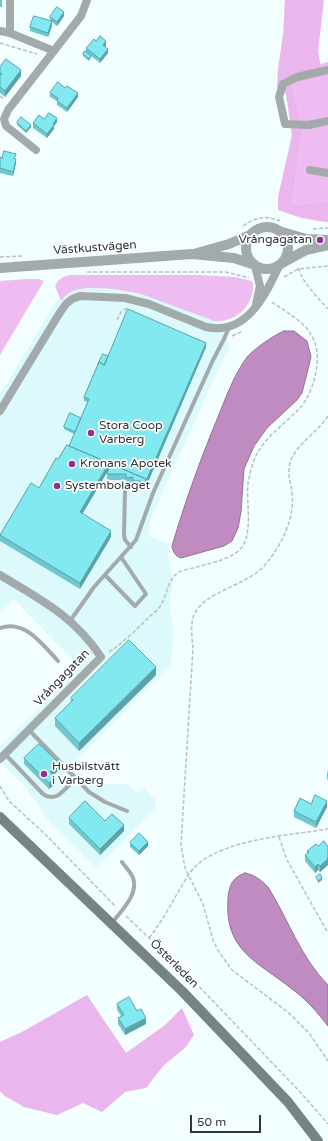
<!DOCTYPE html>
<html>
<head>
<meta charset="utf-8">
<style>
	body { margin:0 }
	#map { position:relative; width:328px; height:1141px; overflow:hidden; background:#f2feff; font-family:"Varela Round",sans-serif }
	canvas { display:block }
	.scale { position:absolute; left:190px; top:1115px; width:71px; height:18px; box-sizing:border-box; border:2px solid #2e3636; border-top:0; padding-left:5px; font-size:12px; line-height:14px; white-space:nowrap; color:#2e3636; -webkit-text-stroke:3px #fff; paint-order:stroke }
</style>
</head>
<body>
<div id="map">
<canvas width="328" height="1141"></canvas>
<div class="scale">50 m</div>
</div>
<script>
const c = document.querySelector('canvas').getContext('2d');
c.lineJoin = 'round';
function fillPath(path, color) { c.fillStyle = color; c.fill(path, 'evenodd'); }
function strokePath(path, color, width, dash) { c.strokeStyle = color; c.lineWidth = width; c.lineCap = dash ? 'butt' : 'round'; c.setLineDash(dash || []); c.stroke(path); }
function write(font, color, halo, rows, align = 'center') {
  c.font = font + ' "Varela Round",sans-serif'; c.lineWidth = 3.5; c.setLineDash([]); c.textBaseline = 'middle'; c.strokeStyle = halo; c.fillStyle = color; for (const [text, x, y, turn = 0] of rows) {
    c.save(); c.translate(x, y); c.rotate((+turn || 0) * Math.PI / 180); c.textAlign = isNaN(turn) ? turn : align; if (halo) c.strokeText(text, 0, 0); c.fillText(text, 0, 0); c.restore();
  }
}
fillPath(new Path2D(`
	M93,288L131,291L153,298L208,319L221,321L230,347L219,368L150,520L148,533L150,537L169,544L168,555L173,583L170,597V611L174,631L170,667L152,683L71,766L89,784H128L137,793L144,788L156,801L155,808L97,868L50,823L26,787L0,762V747L80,667L14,599L0,612V394L59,297L61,301L68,293L76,290Z`), '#dcf9fb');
fillPath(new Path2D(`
	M328,62V201L292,205L303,128L292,85L323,77L321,64Z
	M70,275H198L235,277L252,281C254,286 253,292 251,297C246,313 231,322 214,321L141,294C125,290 92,285 76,290C69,292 65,296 61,301L55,286C59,279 61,277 70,275Z
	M28,279H38L44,281L0,355V281Z`), '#eebcf0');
fillPath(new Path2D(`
	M285,0H324L318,51L323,77L292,85L303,128L292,205L328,201V222C310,221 295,216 278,210V197L292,135L286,94L277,87L278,69L283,35Z
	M87,995L126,1053L165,1025L182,1008L194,1035L185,1048L164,1065L146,1088L125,1092L102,1112L83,1103L57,1115L24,1107L5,1096L0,1091V1042L22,1032Z`), '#ebb5ed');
const water = new Path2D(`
	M284,331H294L307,341L311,357L302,393L297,400L267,428L254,446L244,469L241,512L238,528L232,541L224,546L181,558C175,556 173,552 172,546C185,502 200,460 218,417C226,397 234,375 247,357C254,349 274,335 284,331Z
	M245,873C255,875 261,880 268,887C288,919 301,958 328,985V1026C317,1012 306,999 292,989C257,961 224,951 228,898C229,885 233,877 245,873Z`);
fillPath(water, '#bf8bc1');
strokePath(water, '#947297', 1);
strokePath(new Path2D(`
	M0,43L37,54
	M0,96L4,99
	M243,226C256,217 266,215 280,221
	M313,229L328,228
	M0,257L22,256
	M298,268C304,284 317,297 328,309
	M87,272H226L249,278
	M284,277L298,269L328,266
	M117,320L121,312L127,308
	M232,336L241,332
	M328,416C318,432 294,446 290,463C287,474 291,483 292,493C295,519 281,546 265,565C247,586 204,591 194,615C190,625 192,638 193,648L181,845L185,868L203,904L213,940L219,952L232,970L289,1013L309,1033L328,1061
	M109,652C124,642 137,629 150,616C154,613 160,608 162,603C168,592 167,580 179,572C183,570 189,569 193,568C207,564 234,559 242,547C253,531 246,502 248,484C249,477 251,470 253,463C261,439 283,426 300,408C307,400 313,387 315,376C325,333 301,321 270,301
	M0,786L9,801L46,835L116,907
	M279,837L287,860L328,933
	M126,916L190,977L302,1094L328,1124
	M149,938C159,925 167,912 174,899C181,888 187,874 196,866C224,839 291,835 328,829`), '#b6c1c1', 1.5, [4, 2]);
strokePath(new Path2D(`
	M125,491L124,535L125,540L131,547
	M105,575L135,606L146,594L121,557
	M70,621L94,587L136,540L153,493L213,360L225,337L229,327
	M0,628C25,619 43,645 58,661
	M29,730L89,792L105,802L127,811
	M5,754L43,794C57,804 66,787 76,778
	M112,923C121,911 139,894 133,878C131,872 125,867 122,862`), '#a2aaab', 4);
strokePath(new Path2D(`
	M0,31L10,33L54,51
	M10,33V0
	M328,70L297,77L283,84L279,97L285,124L309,125L328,121
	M36,150L6,126L4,119L8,110L81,16L87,0
	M310,170L328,173
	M255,266L260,286L256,304
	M0,411L59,314L66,304L72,299L80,296L125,298L149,304L206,327C246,336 265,296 279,266
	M0,575C41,600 74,616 101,657L0,759`), '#a2aaab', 8);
strokePath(new Path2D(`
	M246 248a21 21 0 1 1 42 0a21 21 0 1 1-42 0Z
	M279,231L306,239L328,240
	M197,253L229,244L250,235
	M282,263L306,250L328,245
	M0,268L192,254L234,258L252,264`), '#a2aaab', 10);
strokePath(new Path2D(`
	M0,817L182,991L288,1102L318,1141`), '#778384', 10);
fillPath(new Path2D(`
	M0,0H2V7H0Z
	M64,16L57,26L52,22V26L48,37L30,31V27L50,21V17Z
	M96,41L106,45L105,47L108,53L100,63L91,56V58L89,61L83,56V54L86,52V48Z
	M0,67L21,76L5,97L0,93Z
	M50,93L78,97L67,112L57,105V101L50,97Z
	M44,119L57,122L54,126V129L47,138L33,128V123Z
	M17,123L31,127L26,133L17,125Z
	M0,157L15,159L16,163L13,176L0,173Z
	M206,347L145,489L140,487H133V483L126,484V480H107V474L108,470L82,514L111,537L80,589L0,541V535L39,488L58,459L69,446L74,434L64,429V427L81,418L88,402L84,401V397L98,364L108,356Z
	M156,675L79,751L55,726V718L71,702V698Z
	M24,758L59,770L53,775L56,783L49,789L24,764Z
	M328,770V780L327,779V773Z
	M311,804L327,807L316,828L294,817V811Z
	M69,818L105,821L124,831L100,855L69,824Z
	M130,843L148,846L139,855L130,847Z
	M318,846L328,847V865L320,872L318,870L315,873L305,861V855L307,854V851Z
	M117,1004L137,1011L146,1024L125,1035L118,1024V1018L121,1016L117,1010Z`), '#70c8cf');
fillPath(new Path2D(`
	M64,12V16L57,26V22Z
	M52,21V26L48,37V33Z
	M106,41V45L103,49V45Z
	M108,49V53L100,63V59Z
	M21,70V76L5,97V91Z
	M78,93V97L67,112V108Z
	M57,118V122L54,126V129L47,138V134L53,124Z
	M31,125V127L26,133V131Z
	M16,159V163L13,176V172Z
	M206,343V347L145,489V483Z
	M109,463V469L80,518V512Z
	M111,531V537L80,589V583Z
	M156,667V675L79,751V743Z
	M59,763V770L50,778V772Z
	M56,777V783L49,789V783Z
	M327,801V807L316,828V822Z
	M124,825V831L100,855V849Z
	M148,842V846L139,855V851Z
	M328,857V865L320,872V866Z
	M318,864V870L315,873V867Z
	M322,878V880L318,883V881Z
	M146,1018V1024L125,1035V1029Z`), '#5ba3a9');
const building = new Path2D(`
	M57,7L64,12L57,22L50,17Z
	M34,16L52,21L48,33L30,27Z
	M100,36L106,41L103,45L108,49L100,59L86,48L94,39L96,41Z
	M85,51L91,56L89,59L83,54Z
	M6,59L21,70L5,91L0,87V76L2,74L0,73V67Z
	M58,82L65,88L67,86L78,93L67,108L57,101L58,98L50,93Z
	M49,113L57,118L53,124L54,125L47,134L33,123L39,115L44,119Z
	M21,117L31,125L26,131L17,123Z
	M4,151L16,154L14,159H16L13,172L0,168V157L2,158Z
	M128,309L206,343L146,481V479L111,464L110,465H109V463L69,446L89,399L84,397L99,362L104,365Z
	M103,354L108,356L104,365L99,362L98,364Z
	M70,413L81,418L75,432L64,427Z
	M67,445L109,463L80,512L111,531L80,583L0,535L31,483L39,488L56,458L58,459Z
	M111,464L146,479L145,483L140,481H133V477L126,478V474H107Z
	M129,640L156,667L79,743L55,718L73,700L71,698Z
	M39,744L59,763L50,772L56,777L49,783L24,758Z
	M315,795L327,801L316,822L294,811L300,798L311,804Z
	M85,801L105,821L112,814L124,825L100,849L69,818Z
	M139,833L148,842L139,851L130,843Z
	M324,841L328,847V857L327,858L328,859L320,866L318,864L315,867L305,855L309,852L307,851L316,844L318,846Z
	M320,874L322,878L318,881L316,877Z
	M129,997L137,1011L141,1009L146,1018L125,1029L118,1018L124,1015L117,1004Z`);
fillPath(building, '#82e9f1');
strokePath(building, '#5ba3a9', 1);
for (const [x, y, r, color] of [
	[320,240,4,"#8f2e95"],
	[91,433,4,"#8f2e95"],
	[72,464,4,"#8f2e95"],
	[57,486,4,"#8f2e95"],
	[44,774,4,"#8f2e95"]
]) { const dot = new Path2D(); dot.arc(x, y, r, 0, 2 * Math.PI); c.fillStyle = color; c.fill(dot); strokePath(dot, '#fff', 1.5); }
write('12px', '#2e3636', '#fff', [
	["Vrångagatan",312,240,"right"],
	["Stora Coop",99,426],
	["Varberg",99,440],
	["Kronans Apotek",80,464],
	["Systembolaget",65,486],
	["Husbilstvätt",52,767],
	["i Varberg",52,781]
], 'left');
write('12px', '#2e3636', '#fff', [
	["Västkustvägen",95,248,-4],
	["Vrångagatan",62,678,-46],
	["Österleden",174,964,45]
]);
</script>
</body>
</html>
